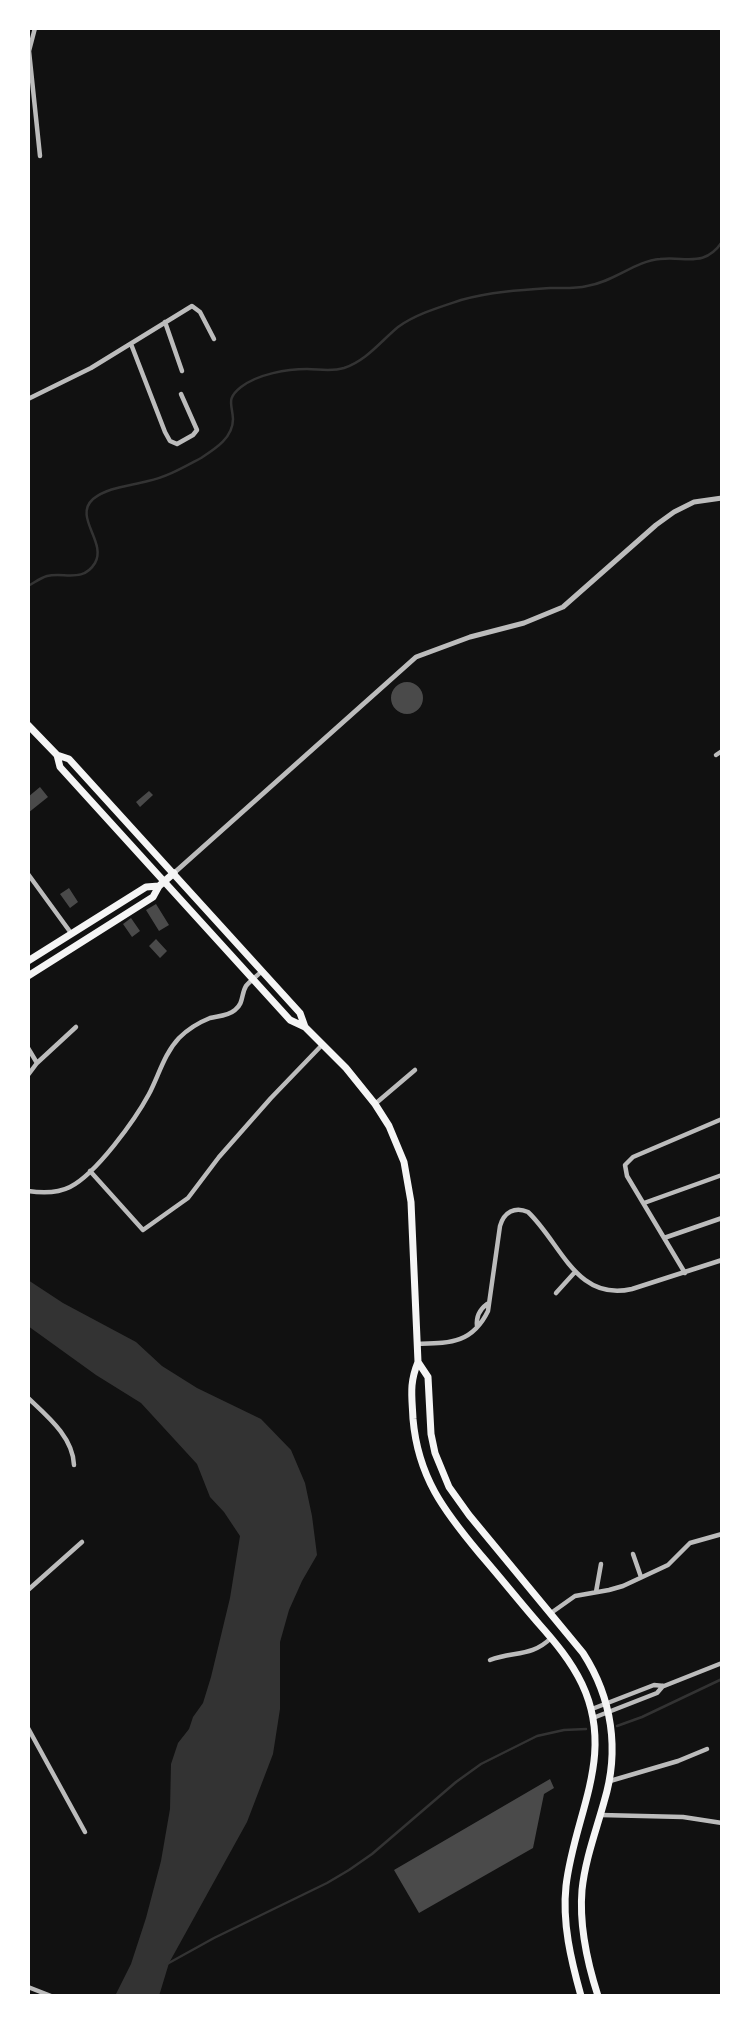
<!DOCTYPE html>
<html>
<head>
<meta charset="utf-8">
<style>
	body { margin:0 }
	#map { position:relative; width:750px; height:2024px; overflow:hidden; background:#111; font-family:"Titillium Web",sans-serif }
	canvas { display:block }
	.frame { position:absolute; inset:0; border:30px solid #fff; pointer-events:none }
</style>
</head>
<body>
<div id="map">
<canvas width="750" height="2024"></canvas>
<div class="frame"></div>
</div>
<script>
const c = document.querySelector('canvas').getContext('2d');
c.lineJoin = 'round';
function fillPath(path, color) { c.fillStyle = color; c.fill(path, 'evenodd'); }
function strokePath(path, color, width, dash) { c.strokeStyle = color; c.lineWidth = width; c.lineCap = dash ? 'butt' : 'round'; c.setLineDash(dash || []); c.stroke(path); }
fillPath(new Path2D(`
	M28,1280L63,1303L136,1342L162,1366L197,1388L261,1419L291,1450L305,1483L312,1516L317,1555L302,1581L289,1610L280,1642V1709L273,1754L247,1822L169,1963L159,1996H115L131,1964L146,1918L161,1861L170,1809L171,1764L178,1743L189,1729L193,1717L203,1703L211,1677L230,1598L240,1536L224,1512L210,1497L197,1464L141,1403L96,1375L28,1326Z`), '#333');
strokePath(new Path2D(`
	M28,586C34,583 40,578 47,576C64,572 83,583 95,563C107,542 73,517 93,499C108,487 129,486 148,481C167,477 184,467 201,458C215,449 233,438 233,419C232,403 226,399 241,387C258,374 287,369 307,369C319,369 331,372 344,368C367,360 380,342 398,327C416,314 440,307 461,300C490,292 519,290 550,288C562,288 575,289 587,286C614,282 635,261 660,259C686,256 704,268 722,242
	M617,1726L642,1717L722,1679
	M167,1964L214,1938L327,1883L349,1870L372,1854L456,1782L481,1764L537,1736L564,1730L586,1729`), '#333', 2.5);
fillPath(new Path2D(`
	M391 698a16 16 0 1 1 32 0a16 16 0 1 1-32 0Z
	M40,787L48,797L28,813V797Z
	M149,791L153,795L140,807L136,802Z
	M69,888L78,902L70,908L60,894Z
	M156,904L169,925L159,931L146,910Z
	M131,918L140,931L132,937L123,924Z
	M156,939L167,951L160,958L149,946Z
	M550,1779L554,1788L544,1794L533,1848L419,1913L394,1870Z`), '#4a4a4a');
strokePath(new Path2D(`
	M35,28L29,51L40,156
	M165,322L182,371
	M131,344L165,432L170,441L177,444L193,435L197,430L181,394
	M28,399L91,368L192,306L200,312L214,339
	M716,755L722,751
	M28,874L71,933
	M28,1048L37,1063
	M28,1075L37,1063L76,1027
	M375,1104L415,1070
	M90,1171L143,1230L188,1198L219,1157L271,1098L322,1045
	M28,1191C41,1193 58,1193 70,1187C96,1174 135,1120 149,1094C159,1075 164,1054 179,1038C187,1030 200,1022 210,1018C219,1016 228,1016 235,1010C244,1003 241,994 246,986C250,981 257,976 262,971
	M644,1203L722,1175
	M664,1238L722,1218
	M685,1273L627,1176L625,1165L633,1157L722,1119
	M556,1293L575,1272
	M477,1326C476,1317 479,1310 487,1304
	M417,1344C449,1343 472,1344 488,1311L500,1226C504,1212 515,1206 528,1212C561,1243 576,1302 632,1289L722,1260
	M28,1398C47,1416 73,1437 74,1465
	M633,1554L641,1577
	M28,1590L82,1542
	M596,1592L601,1564
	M551,1613L575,1596L609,1590L623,1586L668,1565L690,1543L722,1534
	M490,1660C513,1651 532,1657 551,1638
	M592,1709L654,1685L664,1686L722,1663
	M593,1718L657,1693L663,1686
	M28,1728L85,1832
	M610,1781L678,1761L707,1749
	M601,1815L683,1817L722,1823
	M28,1987L51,1996`), '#bcbcbc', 4.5);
strokePath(new Path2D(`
	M174,873L416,657L470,637L524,623L563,607L656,525L674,512L694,502L722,498`), '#bcbcbc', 5);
strokePath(new Path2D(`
	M28,961L146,887L159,886
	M28,976L153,897L159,886L174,873`), '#f5f5f5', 7);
strokePath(new Path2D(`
	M28,725L57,755L60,767L290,1020L305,1027L346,1068L375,1104L389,1126L404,1162L411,1202L418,1362C409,1384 412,1396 413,1419C418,1477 444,1511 480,1554C500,1577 519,1601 539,1624C555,1642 571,1661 582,1684C616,1756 574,1815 566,1886C562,1923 571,1960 581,1996
	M57,755L69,759L300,1013L305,1027
	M418,1362L428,1377L431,1434L435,1453L449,1487L469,1515L583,1653C612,1698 620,1750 604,1802C596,1831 585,1860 582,1890C579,1926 587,1962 598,1996`), '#f5f5f5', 7);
</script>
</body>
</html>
